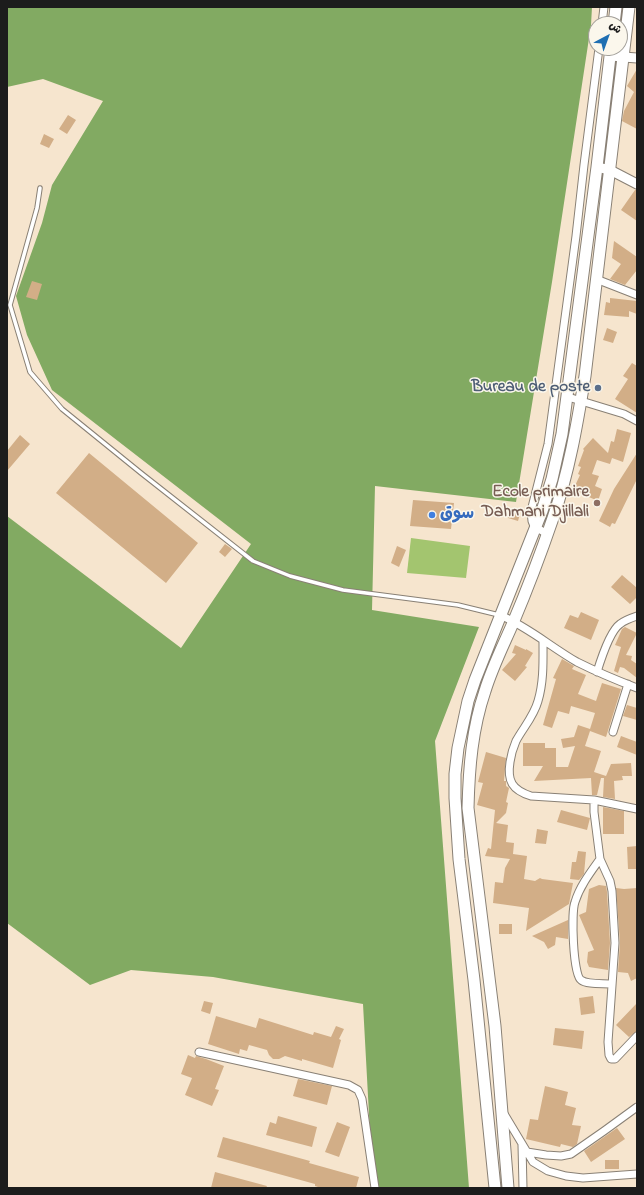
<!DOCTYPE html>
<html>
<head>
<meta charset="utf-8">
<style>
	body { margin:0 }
	#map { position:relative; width:644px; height:1195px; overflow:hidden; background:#f6e5ce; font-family:"Indie Flower","Playpen Sans Arabic",sans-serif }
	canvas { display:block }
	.frame { position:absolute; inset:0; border:8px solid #1c1c1c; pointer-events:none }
	.north { position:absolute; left:588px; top:16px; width:40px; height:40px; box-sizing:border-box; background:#fbf7ec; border:1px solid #a29f99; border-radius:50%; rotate:41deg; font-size:11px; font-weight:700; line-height:16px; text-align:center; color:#1c1c1c }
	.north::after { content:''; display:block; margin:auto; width:14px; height:18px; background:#1f6fb2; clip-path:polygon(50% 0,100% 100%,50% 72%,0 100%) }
</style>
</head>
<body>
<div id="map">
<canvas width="644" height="1195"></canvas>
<div class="frame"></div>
<div class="north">ش</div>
</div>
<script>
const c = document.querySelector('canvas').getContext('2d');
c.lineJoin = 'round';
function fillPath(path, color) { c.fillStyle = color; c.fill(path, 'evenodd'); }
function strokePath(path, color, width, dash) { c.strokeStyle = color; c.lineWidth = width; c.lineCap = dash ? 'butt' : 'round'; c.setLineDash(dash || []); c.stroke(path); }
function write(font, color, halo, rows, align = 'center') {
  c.font = font + ' "Indie Flower","Playpen Sans Arabic",sans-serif'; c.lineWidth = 3; c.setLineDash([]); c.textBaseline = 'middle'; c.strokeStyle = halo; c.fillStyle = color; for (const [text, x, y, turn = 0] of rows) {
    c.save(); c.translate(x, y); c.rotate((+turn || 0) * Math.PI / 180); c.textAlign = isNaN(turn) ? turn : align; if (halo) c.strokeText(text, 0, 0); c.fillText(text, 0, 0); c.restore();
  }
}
fillPath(new Path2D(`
	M411,538L470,546L466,578L407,573Z`), '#a3c56f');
fillPath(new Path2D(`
	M7,7H592L591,25L552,282L516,502L375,486L372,610L479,627L435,741L469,1188H373L363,1004L213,977L131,970L90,985L7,923V516L181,648L251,544L52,390L27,335L16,296L42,223L52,185L103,101L43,79L7,87Z`), '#82aa62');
fillPath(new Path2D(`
	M637,69V129L622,121L624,111L634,92L627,86Z
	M68,115L76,120L67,134L59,129Z
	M44,134L54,139L49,148L40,144Z
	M635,190H637V221L621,210Z
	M614,241L637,257V270L625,285L610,279L621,264L612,258Z
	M32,281L42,284L37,300L26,297Z
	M610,298L637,301V314L629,311V317L604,315L606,302L610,303Z
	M607,328L617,332L613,343L603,340Z
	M632,363L637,366V413L615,399L628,379L623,376Z
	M617,429L631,433L623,462L612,458L610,464L597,460L592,474L599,476L595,486L602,489L598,501L573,490L580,475L578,474L581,467L578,466L584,450L583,449L593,438L608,453L611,441L614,442Z
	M20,435L30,444L7,471V451Z
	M89,453L198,543L166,583L56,493Z
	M637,453V479L615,524L612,523L610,527L599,521L614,489Z
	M413,500L454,503L451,529L410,526Z
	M510,511L520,514L518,521L508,518Z
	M225,544L232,549L225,557L219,552Z
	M397,546L406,550L399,567L391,563Z
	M622,575L637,588V597L630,604L611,587Z
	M581,612L599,620L591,640L564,628L570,615L578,618Z
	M625,627L637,633L626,655L632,656L631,660L637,664V678L624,668L620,667L618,673L614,671L621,647L615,645L622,629Z
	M515,645L526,650V649L533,653L525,666L527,667L515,681L502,670L516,654L512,653Z
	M562,659L574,666L572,669L586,675L578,694L596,701L602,683L621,689L606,737L590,731L585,746L601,751L594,772L606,776L611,764L631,763L632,776H622L623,780L614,781L615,799L603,797L604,778H601L597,795H592L591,778L534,781L543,766H523V743H545V748H556V767H568L575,746L563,748L561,739L574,737L578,725L590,729L595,713L571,706L569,714L558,711L552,728L543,725L556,679L553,678Z
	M627,705L637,708V720L623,716Z
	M621,736L637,742V755L617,747Z
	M486,752L506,758L504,781H506V786L509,788L506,802L508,803L506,813L496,823L508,825L506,842L514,843L513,854L527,856L524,879L535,881L540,878L542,879L573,883L569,904L526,931L529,908L493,903L495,882L503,883L505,868L510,859L485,856L488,848L491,849L495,810L477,805L483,783L478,782Z
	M603,807L624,811V834H603Z
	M561,810L590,818L587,830L557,822Z
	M537,829L548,831L546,844L535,843Z
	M637,846V869H628L627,847Z
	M578,851L586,852L584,874L579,880L570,879L572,862H576Z
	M599,885L606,886L607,892L610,943L608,970L589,967L587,962L588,952L594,950L579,915L586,912L589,889Z
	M616,888L624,889L637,888V978L631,981L628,973L618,972L620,943Z
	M568,920V939L556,937L555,945L548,949L544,942L532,936Z
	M499,924H512V934H499Z
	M593,996L595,1013L581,1015L579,998Z
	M204,1001L213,1003L210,1014L201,1011Z
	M637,1003V1031L629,1037L616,1025Z
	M216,1016L256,1028L259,1018L313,1035L314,1032L331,1037L336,1026L344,1029L339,1039L341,1040L333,1068L302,1059V1061L285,1056L279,1059H273L269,1055L267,1050L249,1045L247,1051L240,1049L239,1054L208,1044Z
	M555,1028L584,1031L582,1049L553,1045Z
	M188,1055L195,1058L196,1056L206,1059L224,1066L215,1089L219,1090L212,1106L185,1095L192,1078L181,1074Z
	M298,1079L332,1086L327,1105L293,1096Z
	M545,1086L568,1092L565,1105L576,1108L572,1125L581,1126L577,1144L573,1147L561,1144L560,1147L526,1139L530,1119L538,1120Z
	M278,1116L317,1127L312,1147L266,1135L270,1122L276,1124Z
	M337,1122L350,1127L339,1157L325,1152Z
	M617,1128L625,1139L591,1162L584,1151Z
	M223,1137L310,1161L309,1163L359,1177L356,1188H321L315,1186V1184L217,1157Z
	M605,1160H619V1169H605Z
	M215,1172L267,1186L266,1188H211Z`), '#d2ae87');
const service = new Path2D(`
	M40,188L37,208L10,305L30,372L62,409L141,473L253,561L290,576L343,590L458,605L499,615`);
const minor = new Path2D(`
	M602,24L604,7
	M596,279L637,295
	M568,397L624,414L637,421
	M547,534L534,526L532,521L531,511L548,444L576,236L584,165L599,48
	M500,615C528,627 551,647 577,662C597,672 616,680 637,688
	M543,640C543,660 544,681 538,701C534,716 523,728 516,741C513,748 511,755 510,762C507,781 512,790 531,796L594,800V812L600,859L610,881L612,891L615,943L608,1042L609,1055L611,1059H615L637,1036
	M597,672C601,659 610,631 620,624C625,620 631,618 637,616
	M613,732L628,684
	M594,800L637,809
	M600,859C590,873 580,886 575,902C571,912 573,975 581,980C587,985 604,983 612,984
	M199,1052L349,1085L358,1090L362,1099L375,1188
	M503,1112L533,1162L548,1171L566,1176L583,1178L637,1174
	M522,1145L523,1188
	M527,1152L546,1155L561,1156L571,1154L604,1131L637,1107`);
const tertiary = new Path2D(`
	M610,56L637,58
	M597,167L610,170L637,184`);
const secondary = new Path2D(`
	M614,24L616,7
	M495,1188L474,980L459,859L455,798V774L458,748L468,701L475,680L542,511L552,479L562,434L597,167L611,48
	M508,1188L495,1026L468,808C469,768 472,729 485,691C492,668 503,646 513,623C527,590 541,553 553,518C569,472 577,425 585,376L629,7`);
strokePath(service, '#898075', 5.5);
strokePath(minor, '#898075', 9);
strokePath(tertiary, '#898075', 11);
strokePath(secondary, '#898075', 13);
strokePath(service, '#fff', 3.5);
strokePath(minor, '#fff', 7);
strokePath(tertiary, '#fff', 9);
strokePath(secondary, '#fff', 11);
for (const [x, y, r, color] of [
	[598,388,4,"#5c6f8a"],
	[597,503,4,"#8d6e63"],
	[432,515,4,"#3f7fe0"]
]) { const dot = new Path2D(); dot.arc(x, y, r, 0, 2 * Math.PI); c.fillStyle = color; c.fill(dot); strokePath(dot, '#fbf7ec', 1.5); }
write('bold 17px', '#4e5e75', '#fbf7ec', [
	["Bureau de poste",590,388]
], 'right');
write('bold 17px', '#785e54', '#fbf7ec', [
	["Ecole primaire",589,493],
	["Dahmani Djillali",589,513]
], 'right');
write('bold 17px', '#366cbe', '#fbf7ec', [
	["سوق",440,515]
], 'left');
</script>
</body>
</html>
